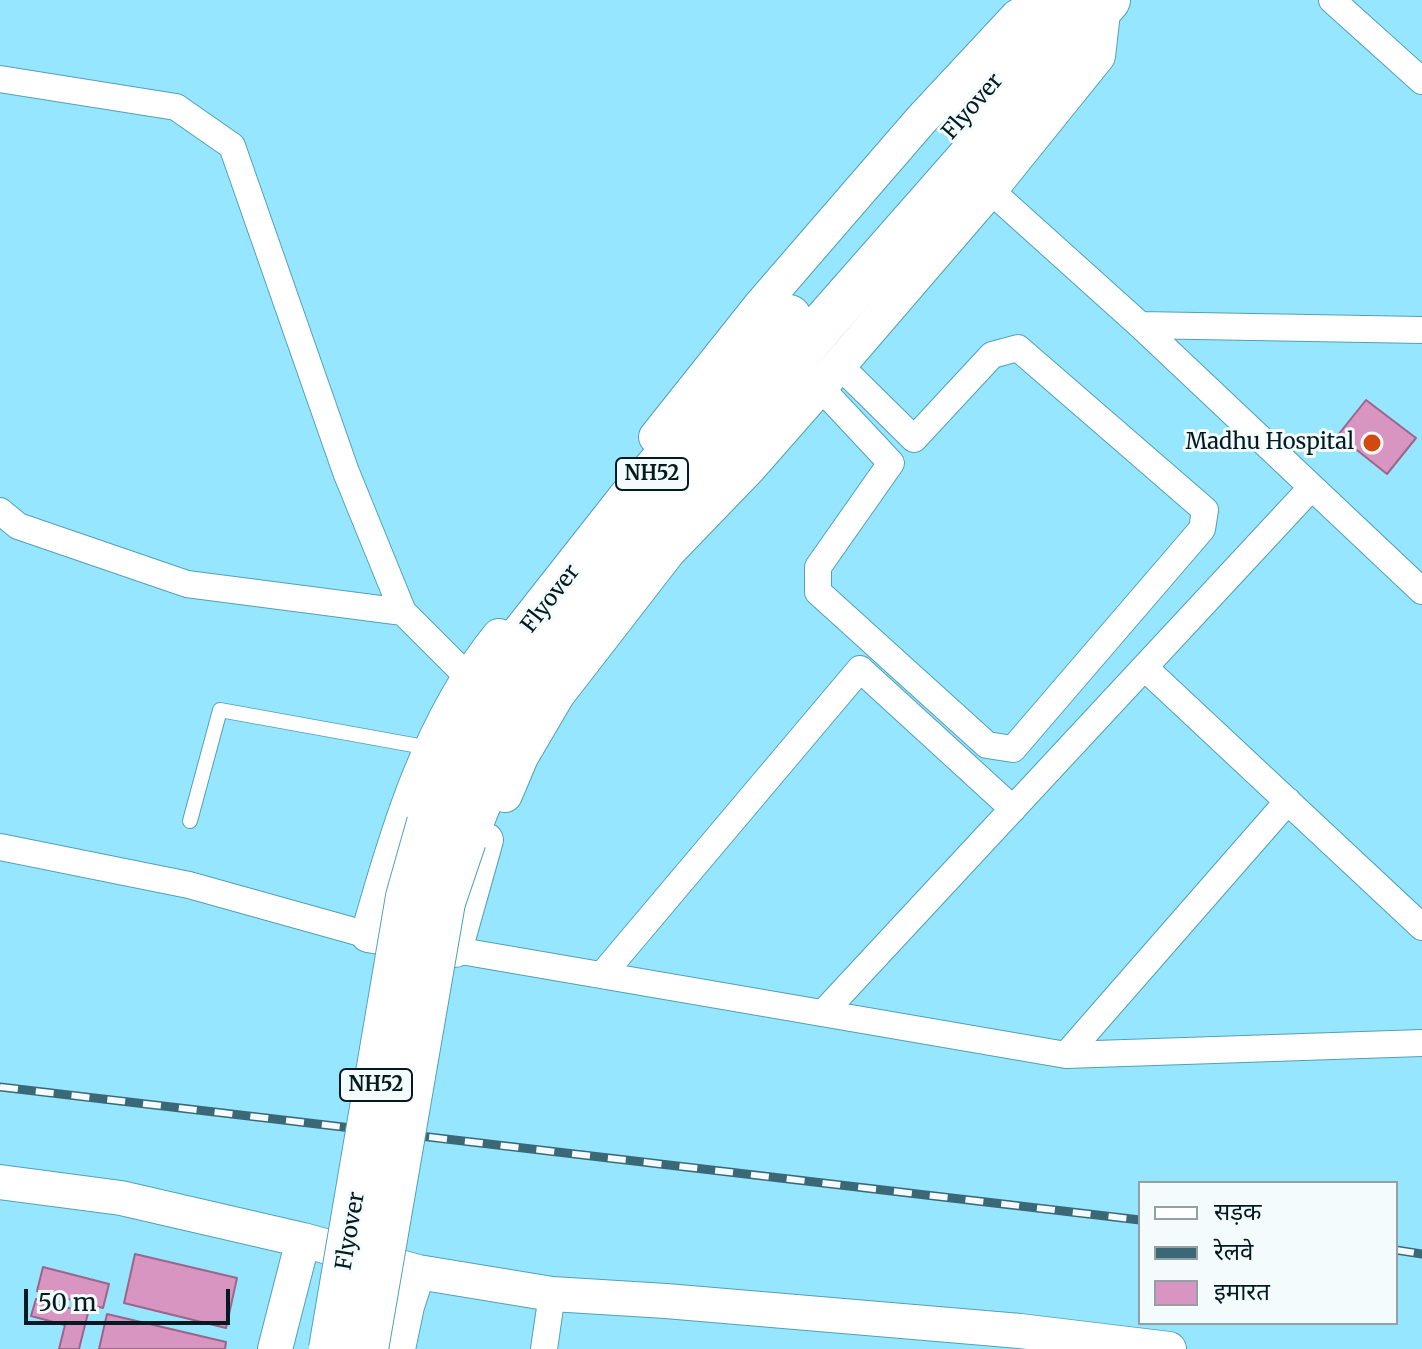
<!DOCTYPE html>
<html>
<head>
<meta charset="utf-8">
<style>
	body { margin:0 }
	#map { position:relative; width:1422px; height:1349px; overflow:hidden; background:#97e6ff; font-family:Merriweather,"Noto Sans Devanagari",serif }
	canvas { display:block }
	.legend { position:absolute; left:1138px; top:1181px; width:260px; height:144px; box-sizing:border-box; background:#f3fbfd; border:2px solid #93a1a5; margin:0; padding:10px 14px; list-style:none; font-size:24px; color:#021a21 }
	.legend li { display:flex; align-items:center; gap:16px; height:40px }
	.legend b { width:40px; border:2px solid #93a1a5 }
	.scale { position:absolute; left:24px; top:1289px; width:206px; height:36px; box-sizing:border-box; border:4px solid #021a21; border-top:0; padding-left:10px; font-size:24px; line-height:28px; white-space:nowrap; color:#021a21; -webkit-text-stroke:6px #f3fbfd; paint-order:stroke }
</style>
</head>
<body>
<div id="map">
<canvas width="1422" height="1349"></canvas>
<ul class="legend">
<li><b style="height:10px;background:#fff"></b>सड़क</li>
<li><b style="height:10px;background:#3b6876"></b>रेलवे</li>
<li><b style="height:22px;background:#d995c2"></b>इमारत</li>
</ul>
<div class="scale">50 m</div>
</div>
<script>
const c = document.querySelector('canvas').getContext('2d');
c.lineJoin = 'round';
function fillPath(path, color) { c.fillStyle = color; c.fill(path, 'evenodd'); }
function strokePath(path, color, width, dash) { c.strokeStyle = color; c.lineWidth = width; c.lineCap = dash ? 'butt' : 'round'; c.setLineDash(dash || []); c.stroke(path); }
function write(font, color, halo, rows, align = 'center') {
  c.font = font + ' Merriweather,serif'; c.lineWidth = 6; c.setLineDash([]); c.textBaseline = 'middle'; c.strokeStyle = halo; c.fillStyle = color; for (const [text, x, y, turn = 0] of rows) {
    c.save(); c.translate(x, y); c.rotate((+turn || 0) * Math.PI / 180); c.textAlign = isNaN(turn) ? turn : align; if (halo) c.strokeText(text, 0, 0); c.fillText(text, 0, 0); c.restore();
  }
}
const building = new Path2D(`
	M1366,400L1416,438L1387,474L1338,435Z
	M135,1254L237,1278L226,1328L124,1303Z
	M43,1267L109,1284L103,1308L37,1291Z
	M36,1299L88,1313L79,1349H59L65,1325L31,1316Z
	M107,1314L226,1342L225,1349H99Z`);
fillPath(building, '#d995c2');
strokePath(building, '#9b668a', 2);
const service = new Path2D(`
	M190,821L220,710L430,748`);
const minor = new Path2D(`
	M1332,0L1422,81
	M0,79L176,107L232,146L346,472L403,612L470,679
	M990,190L1140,325L1422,591
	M1140,325L1422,330
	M820,387L891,463L818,567V592L987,745L1013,749L1202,529L1205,510L1018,348L992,355L914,439L839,365
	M0,511L18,526L187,584L403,612
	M1145,668L1422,927
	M0,847L189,885L368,935
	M455,950L1066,1055L1422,1043
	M602,975L860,669L1013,809
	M823,1013L1311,488
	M1066,1055L1288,801
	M544,1349L552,1294`);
const tertiary = new Path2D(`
	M656,437L761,305L921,120L1017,17L1041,2L1051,0
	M505,795L521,757L558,694L668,552L748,469L835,370L990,190L1098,56L1104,4
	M486,840L455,950L368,935C397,831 430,721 499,636
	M0,1182L121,1198L303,1240L418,1272L552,1294L666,1301L1020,1331L1169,1349
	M275,1349L303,1240
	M398,1349L407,1306L418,1272`);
const trunk = new Path2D(`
	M966,115L1023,48L1069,0
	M429,823L504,659L629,500L789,317
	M464,840L505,739L534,677L617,567L824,323L1108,0`);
strokePath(service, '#51a0b7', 16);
strokePath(minor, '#51a0b7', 28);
strokePath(tertiary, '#51a0b7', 36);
strokePath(trunk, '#51a0b7', 46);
strokePath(service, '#fff', 14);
strokePath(minor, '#fff', 26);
strokePath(tertiary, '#fff', 34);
strokePath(trunk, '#fff', 44);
const rail = new Path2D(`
	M0,1087L1140,1220
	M1396,1250L1422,1254`);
strokePath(rail, '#3b6876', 9);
strokePath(rail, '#f3fbfd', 6, [18]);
const trunkBridge = new Path2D(`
	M331,1349L408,897L429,823
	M366,1349L443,902L464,840`);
strokePath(trunkBridge, '#51a0b7', 46, []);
strokePath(trunkBridge, '#fff', 44);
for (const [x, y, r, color] of [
	[1372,443,10,"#d14b0f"]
]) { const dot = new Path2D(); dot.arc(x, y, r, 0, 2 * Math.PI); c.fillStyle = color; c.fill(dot); strokePath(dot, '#f3fbfd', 3); }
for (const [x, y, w] of [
	[652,474,72],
	[376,1085,72]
]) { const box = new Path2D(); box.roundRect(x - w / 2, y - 16, w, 32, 6); c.fillStyle = '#f3fbfd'; c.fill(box); strokePath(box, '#021a21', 2); }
write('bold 20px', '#021a21', null, [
	["NH52",652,474],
	["NH52",376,1085]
]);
write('22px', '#021a21', '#f3fbfd', [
	["Flyover",973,107,-49],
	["Flyover",551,599,-52],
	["Flyover",351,1231,-80]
]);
write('22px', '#021a21', '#f3fbfd', [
	["Madhu Hospital",1354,443]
], 'right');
</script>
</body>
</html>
